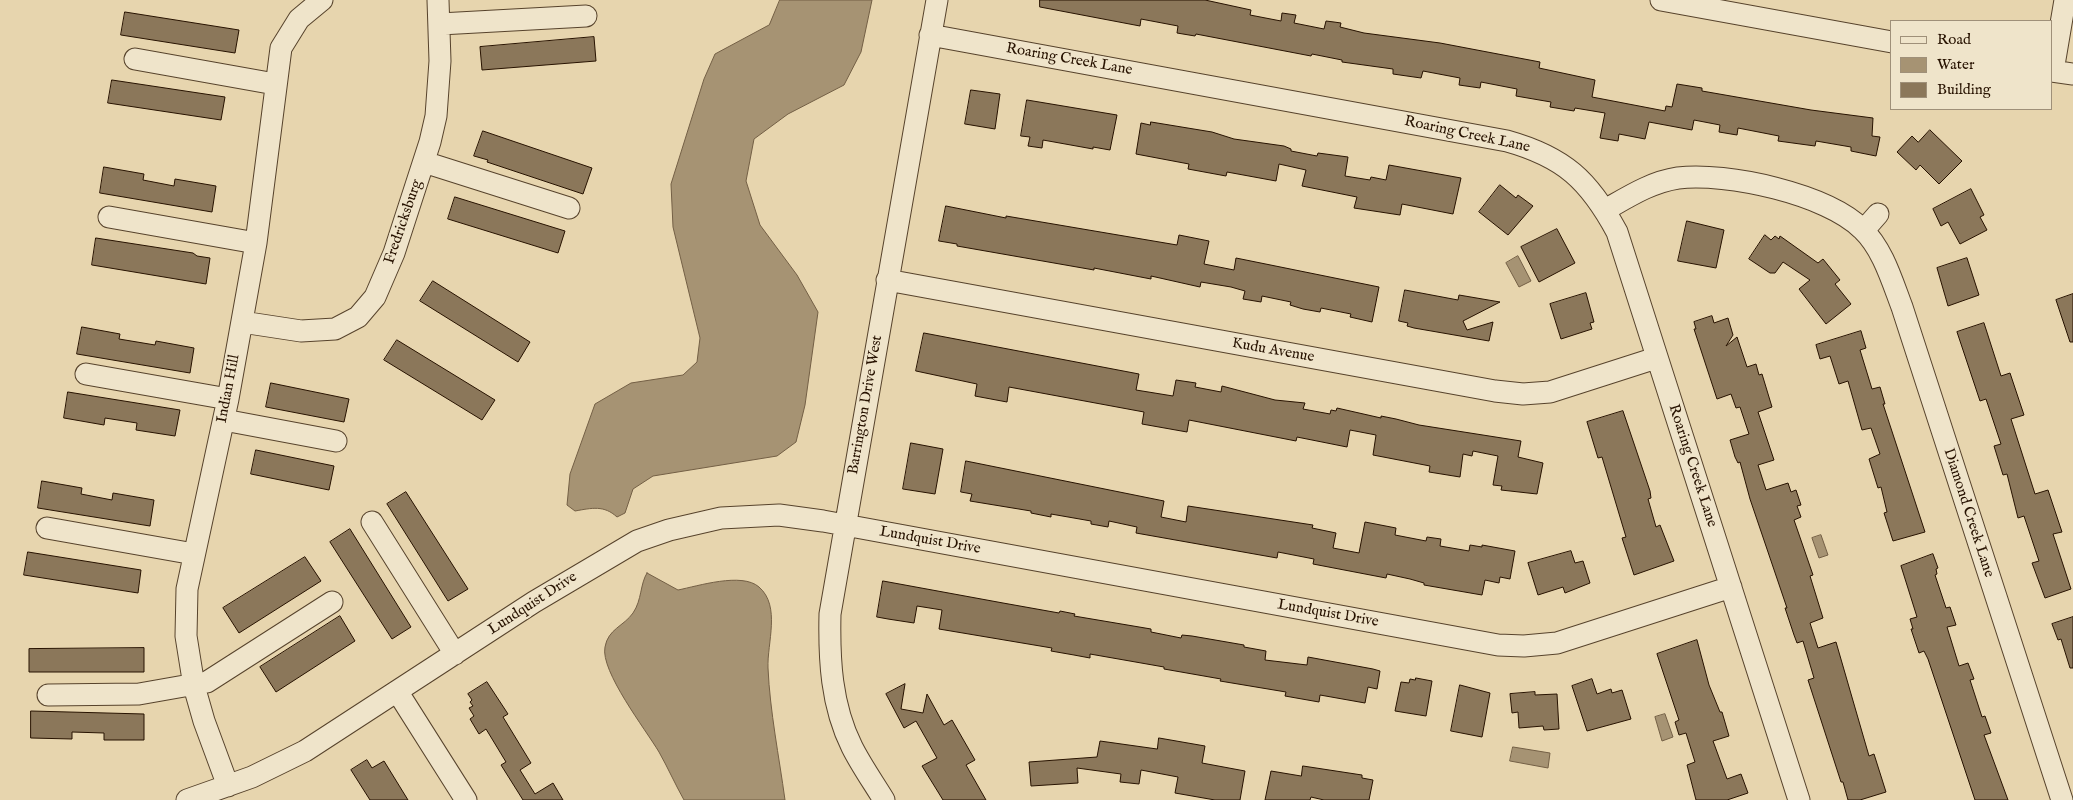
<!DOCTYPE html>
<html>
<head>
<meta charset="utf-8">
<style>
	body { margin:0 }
	#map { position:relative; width:2073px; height:800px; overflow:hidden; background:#e7d5ae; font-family:"IM FELL English",serif }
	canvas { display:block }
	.legend { position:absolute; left:1890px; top:20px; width:162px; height:90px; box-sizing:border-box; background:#efe4ca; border:1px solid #9f9079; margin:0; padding:6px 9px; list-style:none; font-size:15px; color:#271200 }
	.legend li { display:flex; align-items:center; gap:10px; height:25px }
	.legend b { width:25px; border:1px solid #9f9079 }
</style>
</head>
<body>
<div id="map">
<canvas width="2073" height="800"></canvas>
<ul class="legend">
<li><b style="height:6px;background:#efe4ca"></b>Road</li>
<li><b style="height:14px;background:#a69373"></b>Water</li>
<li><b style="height:14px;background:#8b775a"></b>Building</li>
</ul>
</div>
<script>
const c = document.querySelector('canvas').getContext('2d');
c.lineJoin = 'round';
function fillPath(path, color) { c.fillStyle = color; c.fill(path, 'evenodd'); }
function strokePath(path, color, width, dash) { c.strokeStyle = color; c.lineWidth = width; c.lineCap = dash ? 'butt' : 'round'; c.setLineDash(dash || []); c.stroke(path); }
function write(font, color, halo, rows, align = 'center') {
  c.font = font + ' "IM FELL English",serif'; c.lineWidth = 4; c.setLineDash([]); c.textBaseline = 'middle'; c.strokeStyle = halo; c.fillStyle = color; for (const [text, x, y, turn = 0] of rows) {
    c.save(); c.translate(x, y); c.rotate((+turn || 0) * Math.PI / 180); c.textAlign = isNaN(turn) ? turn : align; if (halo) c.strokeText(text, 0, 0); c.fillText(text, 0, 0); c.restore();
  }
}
const water = new Path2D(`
	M780,0H872L861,52L844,85L788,114L754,139L746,181L760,225L797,275L818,312L805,405L796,442L777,456L653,476L633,489L625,513L617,517C604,505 592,508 575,511L567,505L570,474L595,404L631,383L683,375L697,362L700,338L673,227L671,184L704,79L715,54L769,25Z
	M1518,256L1531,281L1519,287L1506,263Z
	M1821,535L1828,555L1819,558L1812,538Z
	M647,573L678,590C698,586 742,572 759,587C781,606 767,643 768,668C770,712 779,756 785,800H684C675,784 668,768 659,752C646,730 600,671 605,647C608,629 624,626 633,613C642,600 640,584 647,573Z
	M1665,714L1673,737L1662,741L1655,717Z
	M1513,747L1550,753L1548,768L1510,761Z`);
fillPath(water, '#a69373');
strokePath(water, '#735f45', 1);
const building = new Path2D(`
	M1040,0H1205L1251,10L1250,15L1281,21L1282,13L1296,15L1294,23L1324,29L1326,21L1334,22L1341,23L1340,27L1364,33L1440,43L1540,62L1539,68L1595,80L1592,97L1665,111L1666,106L1672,107L1677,84L1702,88V91L1811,110L1873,118L1872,136L1880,137L1876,156L1851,151V147L1816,141L1815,146L1778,141L1779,136L1738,128L1737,135L1719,132L1720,125L1694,120L1692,130L1649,122L1645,139L1619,134L1618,141L1600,138L1605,113L1575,108L1574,111L1550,107L1551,102L1516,96L1517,89L1481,82L1480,88L1459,85L1460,78L1423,71L1421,78L1393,74V69L1342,62V60L1312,54L1311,56L1196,34L1195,36L1177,33L1178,26L1141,19L1140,26L1040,7Z
	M125,12L239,30L235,53L121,35Z
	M594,37L596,61L482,70L480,47Z
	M112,80L225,97L221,120L108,103Z
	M971,90L1000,94L995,129L965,124Z
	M1027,100L1117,115L1110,150L1093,147V149L1043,140L1042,148L1028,146L1030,137L1021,136Z
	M1151,122L1212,132L1234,139L1284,146L1291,149V151L1317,156L1318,153L1348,157L1345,176L1370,180L1371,177L1386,180L1389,165L1461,178L1453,214L1402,204L1400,215L1354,208L1357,197L1302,186L1306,170L1279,164L1276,181L1227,172L1226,176L1188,169L1189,164L1136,154L1141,123L1150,125Z
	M1930,130L1962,161L1939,184L1920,165L1916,170L1897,152L1912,136L1918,142Z
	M483,131L592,168L583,194L487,162L488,160L474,156Z
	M104,167L144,174L143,180L174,186L175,179L216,186L212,212L100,193Z
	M1500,185L1516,198L1518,195L1533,206L1508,235L1479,212Z
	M1971,189L1984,215L1980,217L1987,230L1960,244L1948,222L1941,226L1933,209Z
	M455,197L565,231L558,253L448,219Z
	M946,206L1006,218V216L1177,245L1179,235L1209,241L1204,264L1234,270L1236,258L1379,287L1372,322L1350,317L1351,314L1321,308L1320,312L1303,309L1290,305L1291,302L1262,296L1261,302L1243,299L1245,291L1231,287L1201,282L1200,287L1151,276V279L1094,268V270L957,246V244L939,241Z
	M1687,221L1724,230L1716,268L1678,261Z
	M1557,229L1575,263L1539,282L1521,247Z
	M1765,235L1771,240L1775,236L1779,239L1780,236L1818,263L1823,259L1840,280L1835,284L1851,304L1826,324L1799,289L1810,280L1783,262L1775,273H1770L1749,259Z
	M96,238L193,253L197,256L210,258L206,284L92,265Z
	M1967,258L1979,295L1948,306L1937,268Z
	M433,281L530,342L518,362L420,301Z
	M1405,290L1458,300L1459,295L1500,302L1463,321L1467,330L1493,322L1489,341L1414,328L1407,326L1408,323L1399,321Z
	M1586,293L1594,322L1590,323L1592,329L1561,339L1550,304Z
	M2073,294V342H2070L2056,300Z
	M1712,316L1714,323L1728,318L1733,335L1726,346L1737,337L1747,367L1756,364L1759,375L1762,374L1772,407L1758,412L1774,460L1758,465L1766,490L1788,483L1791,492L1796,490L1801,505L1797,506L1801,517L1794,520L1813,575L1810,576L1823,618L1810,623L1818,648L1836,642L1869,756L1874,754L1886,792L1860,800H1848L1843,782H1841L1808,680L1814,678L1803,641L1797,643L1794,635L1785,608H1787L1750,499L1740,462L1738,463L1735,457L1730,440L1749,434L1740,407L1736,408L1731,394L1717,399L1694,329H1696L1694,322Z
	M1984,323L2001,376L2010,373L2024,415L2011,419L2035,494L2048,490L2062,532L2053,534L2071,589L2045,598L2032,563L2039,561L2024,516L2018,518L2007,474L2003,475L1994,446L2001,444L1986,399L1980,401L1957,332Z
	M82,327L120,334L119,339L155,345L156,341L194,348L190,373L77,354Z
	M1861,331L1866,348L1860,350L1872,389L1880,387L1885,404H1883L1925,532L1893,541L1884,513L1887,512L1881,487L1878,488L1869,459L1880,454L1871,428L1862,430L1848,381L1839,384L1830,356L1820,359L1816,345Z
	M924,333L1139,374L1136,390L1173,396L1176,380L1196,383L1195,387L1221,392L1222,386L1275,400L1305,403L1303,409L1330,414L1331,410L1336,411L1337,408L1381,418V416L1396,419L1419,425L1521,441L1518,457L1543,463L1537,494L1501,490L1502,486L1493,485L1498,456L1473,451L1472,456L1463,454L1460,477L1429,472L1430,466L1373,455L1376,435L1350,430L1347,447L1297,437L1296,441L1189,420L1187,432L1142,424L1144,412L1009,387L1007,402L975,396L977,384L916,371Z
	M397,340L495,400L482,420L384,360Z
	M271,383L349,399L344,422L266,407Z
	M68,392L180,410L175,436L136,430L137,423L105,418L104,425L64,418Z
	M1623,411L1650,491L1651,498L1648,499L1656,527L1660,525L1674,561L1634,575L1622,538L1626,537L1602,457L1598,458L1587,422Z
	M911,443L943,449L935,494L903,489Z
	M256,450L334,466L329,490L251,474Z
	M966,461L1164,501L1161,517L1186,522L1188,506L1313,525L1312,528L1336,533L1333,548L1359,553L1365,522L1396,528L1395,535L1426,541L1427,537L1441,539L1440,546L1469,551L1470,545L1482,547V545L1515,551L1510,579L1500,577L1499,583L1485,580L1482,595L1424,585V583L1410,579L1387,574L1386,578L1313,564L1314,559L1278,552L1277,558L1136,533L1137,527L1109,521L1108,527L1091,524V521L1051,514V517L1031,513V511L970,501L972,494L961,492Z
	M42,481L82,488L81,494L112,500L113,493L154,500L150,526L38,508Z
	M406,492L468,589L448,601L387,504Z
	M350,529L411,627L392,639L330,542Z
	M1571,551L1575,563L1583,561L1590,583L1565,593L1563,587L1538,595L1528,563Z
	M28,552L141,570L138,593L24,575Z
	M1933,554L1938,568L1936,569L1937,574L1935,575L1946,608L1950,607L1956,625L1947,627L1959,666L1968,663L1974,679L1970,680L1982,717L1985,716L1991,733L1984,735L2008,800H1975L1928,659L1924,651L1919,653L1911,629H1913L1910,619L1917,617L1901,566Z
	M305,557L321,581L239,633L223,608Z
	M883,581L1003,603L1059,613L1060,611L1075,614L1074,616L1151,629V632L1181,638L1182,635L1192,636L1244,645V647L1266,651L1265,660L1307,665L1308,657L1373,669L1380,671L1377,689L1368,687L1365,703L1320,695L1319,702L1285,696L1286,692L1220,681L1221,679L1164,669V667L1090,654V658L1074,655L1051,651L1052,648L939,629L942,610L917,606L914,623L888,619L877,617Z
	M340,616L355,641L276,692L260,667Z
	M2073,617V668H2070L2061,639L2058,640L2052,624Z
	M1697,640L1709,685L1720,712H1722L1729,736L1713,741L1727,779L1741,774L1748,793L1727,800H1696L1687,765L1695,762L1686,733L1679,735L1675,722L1679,720L1657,654Z
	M144,648V672H29V649Z
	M1416,678L1432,681L1426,716L1395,711L1401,682L1409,683L1410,679L1415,680Z
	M1592,679L1597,694L1611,689L1612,693L1622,690L1631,719L1587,731L1572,686Z
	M487,682L508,714L503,717L531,763L520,770L535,794L553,783L563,800H523L501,765L506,762L486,729L479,734L470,719L474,716L469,708L473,706L470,702L472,700L468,694Z
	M905,684L901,709L923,713L927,694L944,725L952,720L975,760L966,765L986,800H943L922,766L937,758L916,721L904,728L886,694Z
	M1460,685L1490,693L1482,737L1451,731Z
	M1535,692V695L1557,694L1559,729L1544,730L1543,726L1519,728L1518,712L1512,713L1510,694Z
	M31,711L144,714V740H104V733L72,732V739L31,738Z
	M1159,738L1205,746L1202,763L1245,771L1240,800H1215L1175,793L1178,777L1141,770L1139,784L1120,782L1121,774L1077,768L1078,783L1031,786L1029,762L1097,757L1100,741L1157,749Z
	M367,760L372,768L384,761L408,800H370L351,770Z
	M1303,766L1362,775V778L1373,780L1369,800H1324L1311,797L1310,800H1265L1271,771L1301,776Z`);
fillPath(building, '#8b775a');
strokePath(building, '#271200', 1);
const minor = new Path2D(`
	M1661,0L1892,42
	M440,24L586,16
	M930,35L1507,141C1564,157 1589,180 1617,232L1799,800
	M135,59L275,84
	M2052,71L2073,74
	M2053,71L2065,0
	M424,162L569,208
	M1605,210C1628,197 1651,182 1678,178C1727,172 1827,194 1862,229C1883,249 1892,281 1902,307L2062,800
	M109,217L256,243
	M1864,230L1878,214
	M887,280L1495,391L1523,394L1550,392L1656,358
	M242,322L301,331L335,329L358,317L375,297L394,253L430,142L436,116L440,61L438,0
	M86,374L228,399
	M224,420L336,441
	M372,522L455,654
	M47,528L194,554
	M397,691L466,800
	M48,695L139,694L207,682L332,602
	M228,786L204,721L194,686L186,636L187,589L228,399L256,243L281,48L299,19L322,0
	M187,800L252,777L305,751L534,602L637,541L669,530L721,518L779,515L823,521L1498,645L1524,646L1557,643L1731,587
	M884,800C873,782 861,765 852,747C831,705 829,659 830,614L937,0`);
strokePath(minor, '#57432c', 23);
strokePath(minor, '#efe4ca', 21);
write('15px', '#271200', '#efe4ca', [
	["Roaring Creek Lane",1069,60,10],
	["Roaring Creek Lane",1467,135,12],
	["Fredricksburg",404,222,-71],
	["Kudu Avenue",1273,351,10],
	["Indian Hill",229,389,-79],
	["Barrington Drive West",866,405,-80],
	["Roaring Creek Lane",1692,466,72],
	["Diamond Creek Lane",1968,513,72],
	["Lundquist Drive",930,541,10],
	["Lundquist Drive",533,604,-33],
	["Lundquist Drive",1328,614,10]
]);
</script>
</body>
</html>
